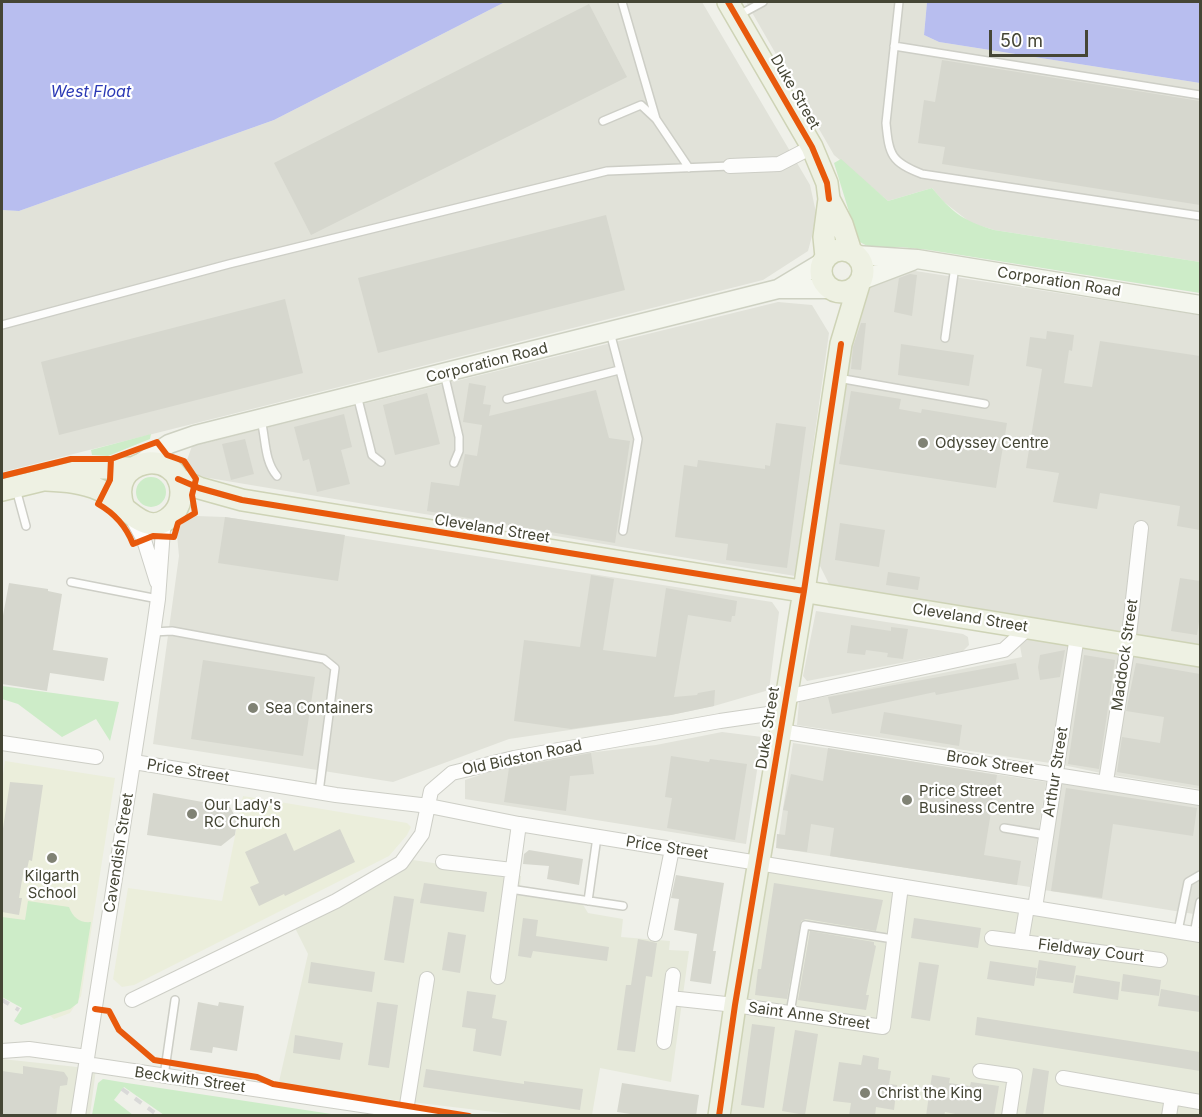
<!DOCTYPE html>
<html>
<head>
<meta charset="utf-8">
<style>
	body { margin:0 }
	#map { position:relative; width:1202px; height:1117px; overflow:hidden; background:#eff0e9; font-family:Inter,sans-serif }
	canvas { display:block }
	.frame { position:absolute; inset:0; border:3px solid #454635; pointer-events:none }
	.scale { position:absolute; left:989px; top:30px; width:99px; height:27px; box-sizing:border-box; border:3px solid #454635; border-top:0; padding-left:8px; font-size:18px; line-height:21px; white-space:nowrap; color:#454635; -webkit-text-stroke:4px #fff; paint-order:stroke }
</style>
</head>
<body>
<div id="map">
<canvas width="1202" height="1117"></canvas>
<div class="frame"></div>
<div class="scale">50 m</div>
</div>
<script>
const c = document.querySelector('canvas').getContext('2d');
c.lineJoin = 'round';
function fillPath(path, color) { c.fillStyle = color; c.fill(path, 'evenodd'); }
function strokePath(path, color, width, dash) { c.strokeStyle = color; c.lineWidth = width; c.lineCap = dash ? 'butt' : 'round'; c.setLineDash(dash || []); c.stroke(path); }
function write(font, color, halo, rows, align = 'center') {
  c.font = font + ' Inter,sans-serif'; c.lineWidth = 4.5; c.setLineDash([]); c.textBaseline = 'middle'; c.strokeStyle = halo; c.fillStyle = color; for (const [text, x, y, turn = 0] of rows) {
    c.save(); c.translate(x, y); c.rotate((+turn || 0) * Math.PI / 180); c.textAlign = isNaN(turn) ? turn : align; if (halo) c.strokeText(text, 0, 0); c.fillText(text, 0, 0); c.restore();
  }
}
fillPath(new Path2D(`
	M413,860L521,876L519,894L582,903L588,913L623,919L621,937L670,941L669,950L689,951L671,1082L600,1068L592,1115H519L278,1086L308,954L294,926L402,869Z
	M763,866L1200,936V1115L731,1116Z
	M2,1059L96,1069L90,1115H2Z`), '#e6e9da');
fillPath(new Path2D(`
	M505,2H702L810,185L817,217L808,251L763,280L2,472V210L19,211L274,120Z
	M746,2H927L924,35L939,42L1200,83V262L994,230L971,223L944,202L932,188L888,201L834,155Z
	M909,270L1200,315V645L830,586L819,564L855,313L865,291L876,282Z
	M778,302L812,305L829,333L795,576L197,476L187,460L192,446Z
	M196,516L225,517L772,602L779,612L769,690L714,706L671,715L509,739L393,782L153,744L179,556L177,535L180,527L185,521Z
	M816,611L963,634L968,637L969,645L963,651L807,681L803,676Z
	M1026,637L1069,643L1050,763L797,725L799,702L1022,657L1020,646Z
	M1086,647L1114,650L1119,655L1101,773L1063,765L1081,651Z
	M1137,653L1200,665V789L1113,775L1129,659Z
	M722,732L762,737L746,844L465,799V780L510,765L543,758L656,745Z
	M793,743L1046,782L1030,887L777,848Z
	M1063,782L1200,804V915L1044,890L1060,784Z`), '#e1e2d9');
fillPath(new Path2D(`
	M5,761L115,778L81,996L70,1013L54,1019L2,975V781Z
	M243,796L407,823L411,827L407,835L389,856L134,985L122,987L113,979L128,888L222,901Z`), '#ebeedb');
fillPath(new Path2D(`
	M841,159L888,201L932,188C952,212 963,221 994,230L1200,262V293L929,250L901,247H869L858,241L834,163Z
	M151,434L150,439L108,456L92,455L91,450Z
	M136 492a15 15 0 1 1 30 0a15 15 0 1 1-30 0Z
	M2,686L119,702L110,741L96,719L62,737L18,704L2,699Z
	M28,901L69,907C73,918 80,923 91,922L78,1003L70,1009L21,1025L14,1021L22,1008L2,997V917L25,920Z
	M103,1079L127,1083L338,1115H164L124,1087L114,1100L133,1115H92L98,1083Z`), '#cdecc8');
fillPath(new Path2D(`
	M2,2H505L274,120L19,211L2,210Z
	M927,2H1200V83L939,42L924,35Z`), '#b8beef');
fillPath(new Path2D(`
	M589,4L627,77L311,235L274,163Z
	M942,60L1200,101V205L942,164L945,147L918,143L924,100L935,102Z
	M606,215L625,290L378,353L358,278Z
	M910,274L917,275L912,316L894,312L899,278Z
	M285,299L303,373L59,435L41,362Z
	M861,323H866L861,370L851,369L853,347Z
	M1047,331L1074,335L1072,351L1069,350L1064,383L1092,387L1100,341L1200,356V530L1177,526L1180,506L1100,493L1097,509L1053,502L1059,473L1026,468L1042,369L1026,366L1030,337L1046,339Z
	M901,344L974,355L969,386L898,375Z
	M469,383L486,386L483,404L491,405L489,416L596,390L609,438L630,441L615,543L427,511L431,482L459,486L465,454L477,456L482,425L463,422Z
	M851,391L901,399L899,409L921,413L922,409L1007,423L996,488L839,464Z
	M427,393L440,444L395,455L383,405Z
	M344,414L352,447L341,450L350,484L317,492L309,459L303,461L294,427Z
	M776,423L806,427L787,568L726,560L728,544L675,537L684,465L697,467L698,460L765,469V465L770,466Z
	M245,439L254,474L231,480L222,444Z
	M225,517L345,535L338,581L218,563Z
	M840,523L885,530L879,567L835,560Z
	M888,572L920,577L918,590L886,585Z
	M591,575L614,579L603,650L656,657L666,588L737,601L735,616H732L731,622L688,615L674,697L697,695L698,693L715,690L714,706L671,715L571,729L514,721L524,640L580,647Z
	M1180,578L1200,581V615L1197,635L1171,631Z
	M9,583L48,589V591L62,594L53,650L108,658L104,681L50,673L47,691L2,684V621Z
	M851,625L891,631V627L908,629L903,659L887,657L888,653L866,650L865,655L847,653Z
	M1065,650L1060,677L1040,680L1038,667L1040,655Z
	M1084,655L1115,660L1099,769L1068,764Z
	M203,660L315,677L303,756L191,739Z
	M1016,663L1019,679L936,695L935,692L832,714L828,697Z
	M1136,663L1200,674V786L1117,772L1122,737L1160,743L1164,717L1126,711Z
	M884,712L962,725L959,746L880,733Z
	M828,748L997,775L984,855L1021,861L1017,885L830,856L834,828L811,824L807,852L776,848L777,834L785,835L788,811L783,810L791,774L823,781Z
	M591,753L594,774L570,776L566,811L504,802L509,768Z
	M671,756L709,762L710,759L747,764L735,840L667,828L672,798L665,797Z
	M10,782L43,785L32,861L29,860L27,869L24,868L19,898H22L19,915L2,912V835Z
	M1066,788L1197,808L1193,836L1113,824L1102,898L1051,891Z
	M153,793L230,807L237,820L235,835L221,846L147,835Z
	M340,829L355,862L285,896L284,894L259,906L250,887L259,883L245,852L286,833L294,851Z
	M529,850L583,859L579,885L547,879L549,866L523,864L524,854Z
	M676,875L724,883L713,951H716L711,984L690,981L697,934L674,930L679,899L671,898Z
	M424,883L487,892L484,912L420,903Z
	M774,883L883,900L876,931L806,919L801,921L787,999L755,995L758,969H761Z
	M394,896L414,899L404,963L384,960Z
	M523,918L538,920L536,936L609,947L607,961L533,951L531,958L518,956Z
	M914,918L981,928L978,948L911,938Z
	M810,931L874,942V945L876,946L866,995H869L866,1010L798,1000Z
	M448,932L466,935L460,973L442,970Z
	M638,939L657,943L652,977L646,976L635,1052L617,1050L626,985H631Z
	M1039,960L1076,966L1073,983L1036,978Z
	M990,961L1037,968L1034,986L987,979Z
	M311,962L375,972L372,992L308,983Z
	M919,962L939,965L930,1021L911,1018Z
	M1123,974L1161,980L1159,996L1121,991Z
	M1076,975L1120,982L1118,1000L1073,993Z
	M1161,989L1200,996V1012L1158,1006Z
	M467,991L496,995L492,1018L507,1021L501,1056L473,1051L476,1029L462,1027Z
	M198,1002L218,1006L219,1002L244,1006L237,1051L213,1047L212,1053L190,1050Z
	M377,1002L398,1005L389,1068L368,1065Z
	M977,1017L1200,1052V1071L975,1035Z
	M752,1024L775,1027L764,1108L741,1105Z
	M795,1030L818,1034L805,1115L782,1111Z
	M295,1035L343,1043L340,1060L293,1053Z
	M863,1055L879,1058L878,1069L891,1071L889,1084L897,1085L894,1110L876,1107L875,1116H849L851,1103L833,1101L839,1062L861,1065Z
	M23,1066L64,1072L68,1078L67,1085L60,1086L56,1116H2V1071L23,1074Z
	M1033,1068L1049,1071L1043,1116H1025Z
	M426,1069L524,1084V1081L583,1089L580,1110L423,1087Z
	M932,1075L950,1078L949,1083L970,1086L971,1082L999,1086L994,1116H966L945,1112L944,1116H926Z
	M622,1083L699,1095L696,1116H644L617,1112Z`), '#d6d7ce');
const lane = new Path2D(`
	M622,2L656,119
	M899,2L886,123C889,155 891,162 922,174L1200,216
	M739,15L763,2
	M894,46L1200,95
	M603,121L641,105L656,119L689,168
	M2,325L229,264L607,171L730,166
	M610,332L638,439L623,531
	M945,338L955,266
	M444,373L459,437V451L454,463
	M838,378L985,404
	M357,395L372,455L381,462
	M507,399L619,370
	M261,420C266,439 264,461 277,476
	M16,489L26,526
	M71,582L158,599
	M153,632L172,631L324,659L335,668L319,792
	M1004,828L1046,835
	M510,889L623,906
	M588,901L597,837
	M1178,931L1188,882L1200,875
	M1194,934L1200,902
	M790,1013L805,925L893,939
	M164,1076L175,1000`);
const street = new Path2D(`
	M730,166L779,164L812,147
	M131,516L144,540L157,582
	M785,697L1004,650L1028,628
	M780,731L1200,798
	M2,743L96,757
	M134,762L336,795L429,806L519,824L1200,935
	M1106,781L1128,644L1141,528
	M443,862L512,870
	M1035,908L1077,636
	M655,934L672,849
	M992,938L1160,960
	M1021,942L1027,907
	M498,977L519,824
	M670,998L735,1005L883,1027L901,886
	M132,1000L336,901L401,863L422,834L431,791L452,773L514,758L720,721L782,712
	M664,1042L673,975
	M2,1051L29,1049L87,1057
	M86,1064L435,1116
	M980,1071L1015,1076L1009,1116
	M1063,1078L1200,1102
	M406,1111L427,979
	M78,1116L153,634L158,599L163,530L167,518
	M1169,1116L1172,1097`);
const secondary = new Path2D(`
	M856,255L917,259L1200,305
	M862,280L912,261
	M780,289H829
	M139,464L169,444L195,435L778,289L823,262`);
const primary = new Path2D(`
	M728,2L812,147L827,183L829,199L824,237L826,257
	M829,199L842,224L851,252
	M821 271a21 21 0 1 1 42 0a21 21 0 1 1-42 0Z
	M178,479L199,488L242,500L1200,656
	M46,480C65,481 82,482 100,490C122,500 147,544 174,513C179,507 181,499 181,492C180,446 104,457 124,508
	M2,490L92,468H132
	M719,1116L735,1005L804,591L841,344L859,284`);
strokePath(lane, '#cdcec6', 10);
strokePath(street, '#cdcec6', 16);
strokePath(secondary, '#ced1c2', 21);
strokePath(primary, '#ced3b6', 24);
strokePath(lane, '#fdfdfc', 7);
strokePath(street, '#fdfdfc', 14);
strokePath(secondary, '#f4f6ee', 18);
strokePath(primary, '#eef1e3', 21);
strokePath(new Path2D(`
	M2,1000L19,1010
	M122,1089L159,1116`), '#d9d9d8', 4, [8, 8]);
strokePath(new Path2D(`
	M728,2L812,147L827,183L829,199
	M2,476L71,459H111L157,442L167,455L184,461L196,479L192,495L195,513L178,523L174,537L153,536L133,544C126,526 114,513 98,504L110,480L111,459
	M178,479L199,488L242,500L804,591
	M95,1009L109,1011L119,1030L154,1060L257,1077L273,1084L469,1116
	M719,1116L735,1005L804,591L841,344`), '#e8590c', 6);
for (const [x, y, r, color] of [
	[923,443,6,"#808274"],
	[253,708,6,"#808274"],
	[907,800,6,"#808274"],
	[192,814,6,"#808274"],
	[52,858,6,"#808274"],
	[865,1093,6,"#808274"]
]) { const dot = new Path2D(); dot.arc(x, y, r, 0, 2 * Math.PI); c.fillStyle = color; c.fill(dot); strokePath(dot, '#fff', 2); }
write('15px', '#454635', '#fff', [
	["Duke Street",795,92,60],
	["Corporation Road",1059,282,9],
	["Corporation Road",487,363,-14],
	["Cleveland Street",492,529,9],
	["Cleveland Street",970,618,9],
	["Maddock Street",1125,655,-82],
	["Duke Street",768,728,-81],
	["Old Bidston Road",522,758,-12],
	["Brook Street",990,763,9],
	["Price Street",188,771,9],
	["Arthur Street",1056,772,-81],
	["Price Street",667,848,9],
	["Cavendish Street",119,853,-81],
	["Fieldway Court",1091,951,7],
	["Saint Anne Street",809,1016,8],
	["Beckwith Street",190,1080,8]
]);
write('15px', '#454635', '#fff', [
	["Odyssey Centre",935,443],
	["Sea Containers",265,708],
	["Price Street",919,791],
	["Business Centre",919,808],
	["Our Lady's",204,805],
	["RC Church",204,822],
	["Kilgarth",52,876,"center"],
	["School",52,893,"center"],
	["Christ the King",877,1093]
], 'left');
write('italic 16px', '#2b39b5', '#fff', [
	["West Float",91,92]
]);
</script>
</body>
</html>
